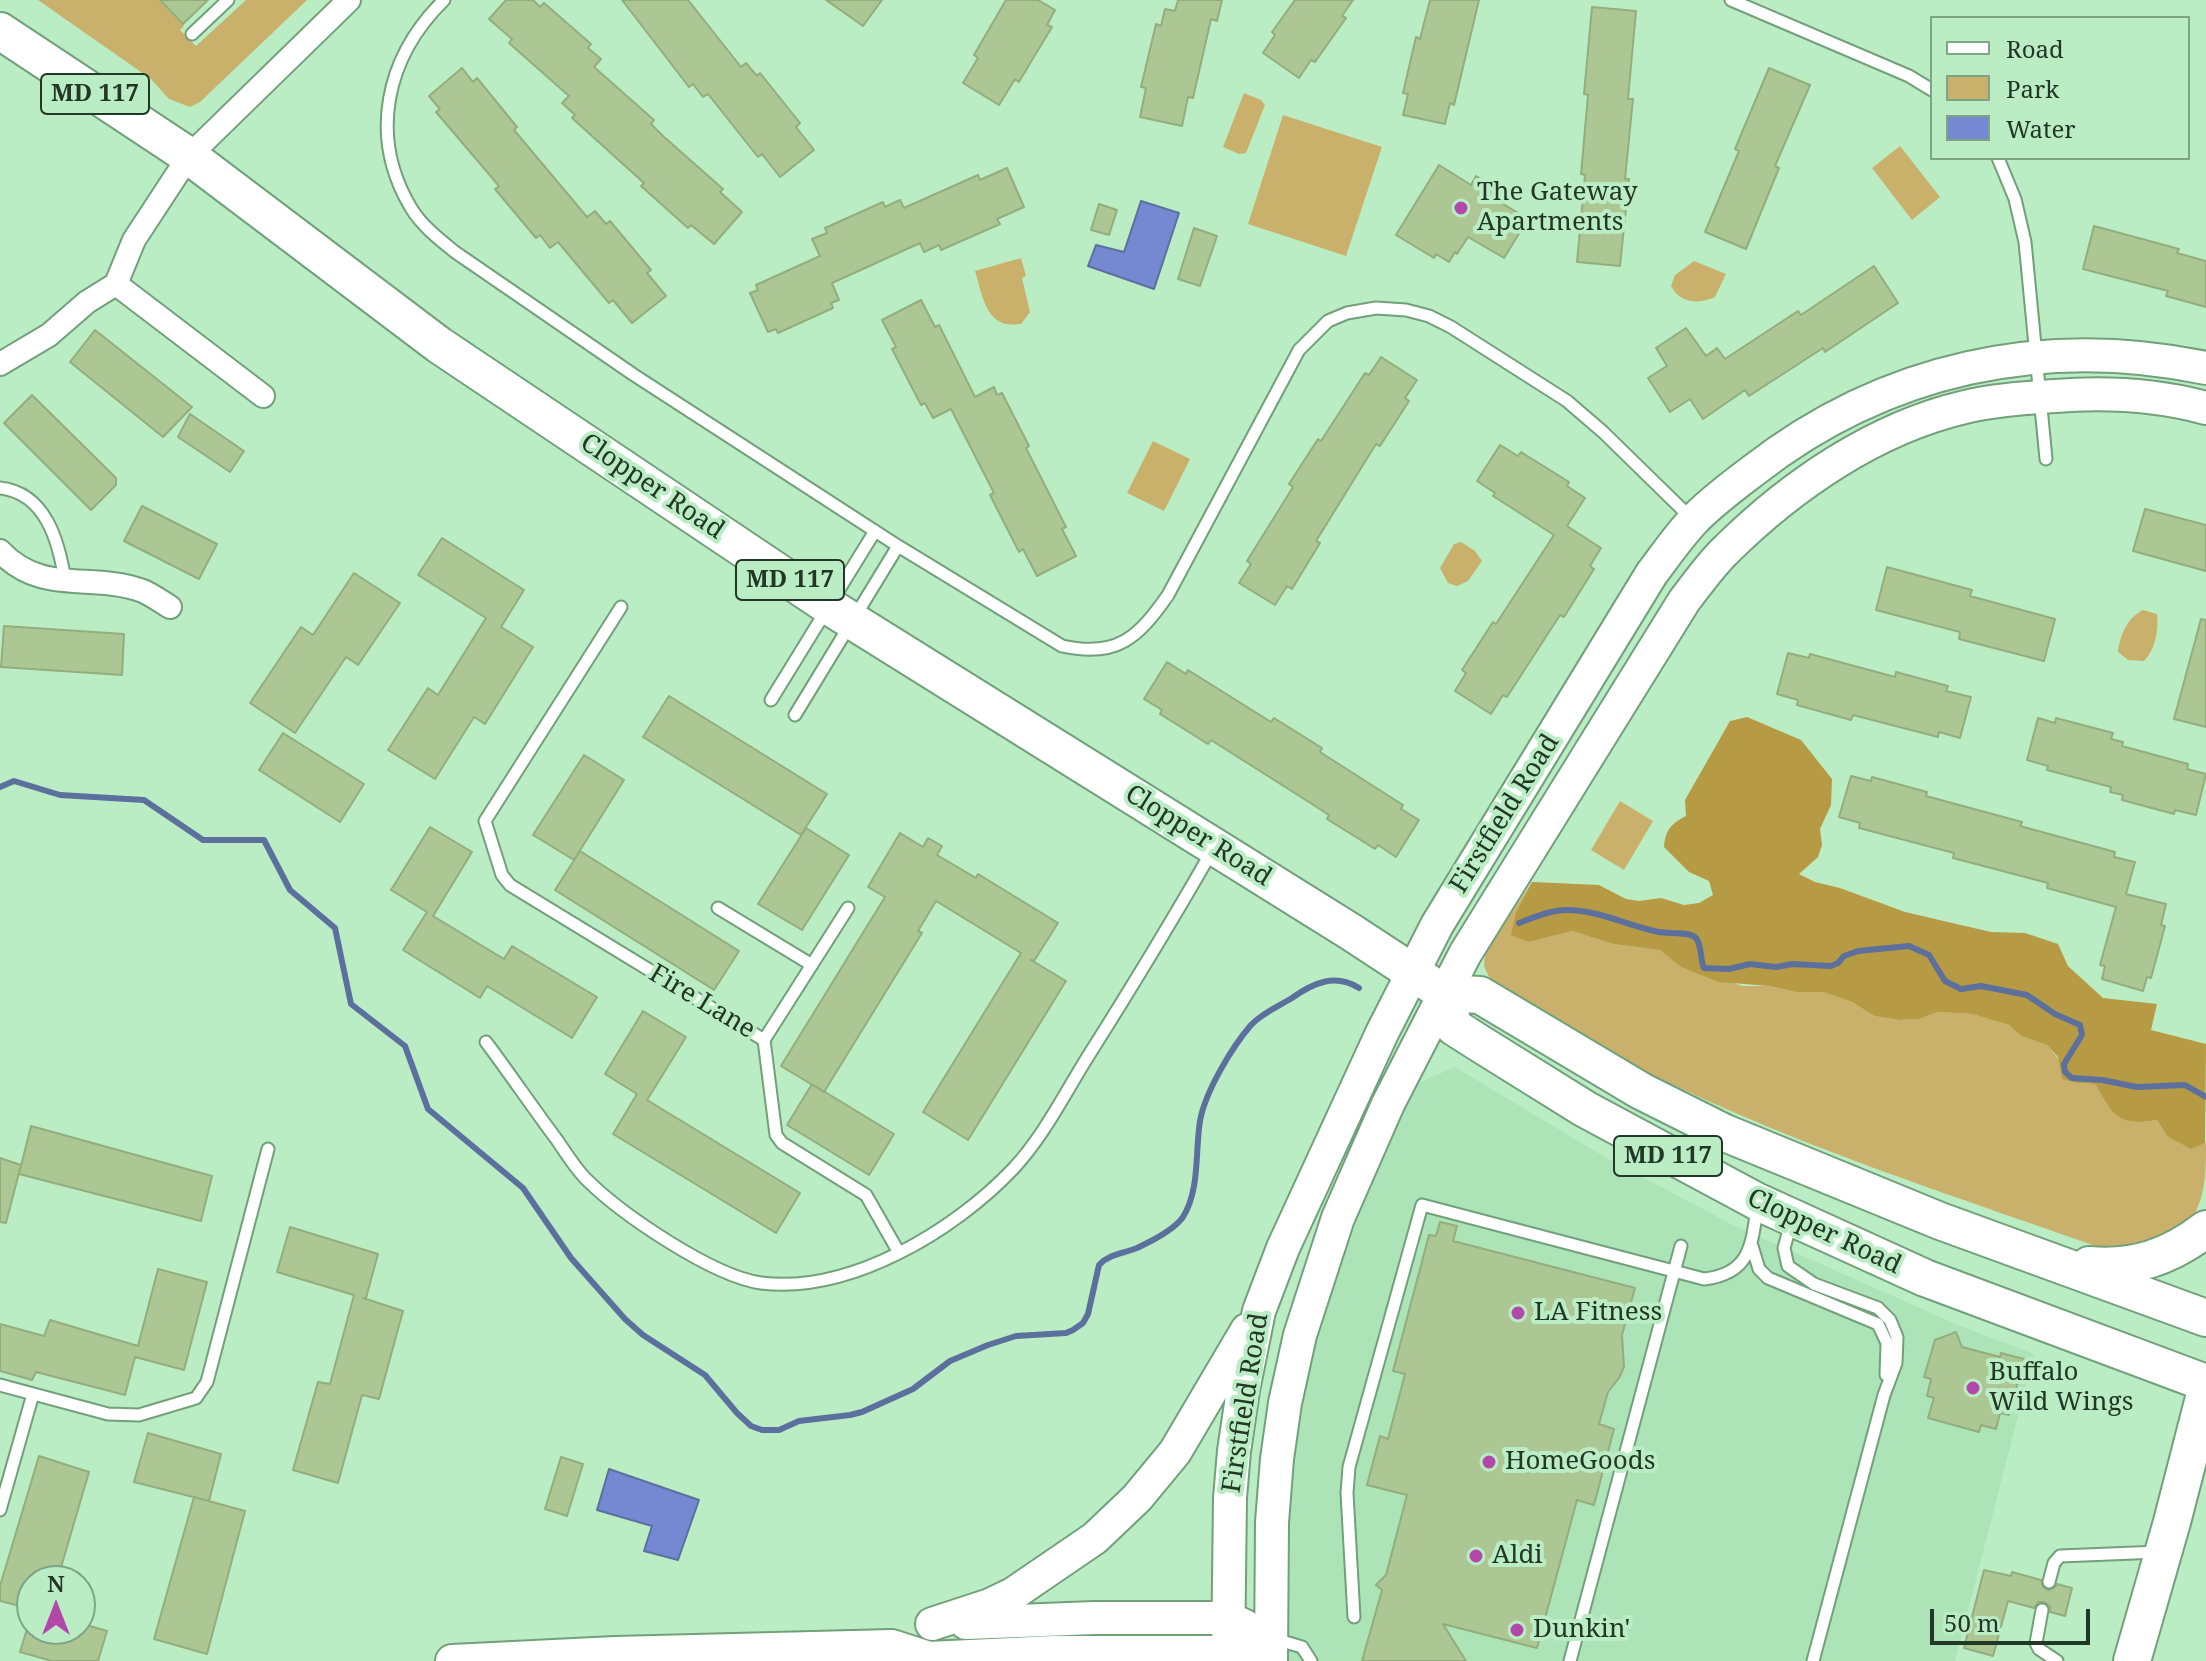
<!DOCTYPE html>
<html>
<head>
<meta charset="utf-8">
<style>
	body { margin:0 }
	#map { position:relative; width:2206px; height:1661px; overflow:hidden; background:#bbedc5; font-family:"Noto Serif",serif }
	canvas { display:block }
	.legend { position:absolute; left:1930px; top:16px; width:260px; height:144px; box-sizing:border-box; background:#bbedc5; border:2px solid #7ea486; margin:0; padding:10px 14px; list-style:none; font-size:24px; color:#233727 }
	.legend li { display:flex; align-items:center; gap:16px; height:40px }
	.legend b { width:40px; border:2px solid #7ea486 }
	.north { position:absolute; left:16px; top:1565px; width:80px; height:80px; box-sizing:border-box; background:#bbedc5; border:2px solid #7ea486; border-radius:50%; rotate:0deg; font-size:22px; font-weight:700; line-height:32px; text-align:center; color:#233727 }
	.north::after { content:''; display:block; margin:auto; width:28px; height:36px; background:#b148aa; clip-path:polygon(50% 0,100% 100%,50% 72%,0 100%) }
	.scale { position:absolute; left:1930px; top:1609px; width:160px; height:36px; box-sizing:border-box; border:4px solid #233727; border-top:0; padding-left:10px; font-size:24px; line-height:28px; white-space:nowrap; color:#233727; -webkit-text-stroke:6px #bbedc5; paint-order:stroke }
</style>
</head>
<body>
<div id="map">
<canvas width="2206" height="1661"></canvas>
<ul class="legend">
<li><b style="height:10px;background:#fff"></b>Road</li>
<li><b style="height:22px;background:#c9b16c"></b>Park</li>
<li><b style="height:22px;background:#7489d1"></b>Water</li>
</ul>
<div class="north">N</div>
<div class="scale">50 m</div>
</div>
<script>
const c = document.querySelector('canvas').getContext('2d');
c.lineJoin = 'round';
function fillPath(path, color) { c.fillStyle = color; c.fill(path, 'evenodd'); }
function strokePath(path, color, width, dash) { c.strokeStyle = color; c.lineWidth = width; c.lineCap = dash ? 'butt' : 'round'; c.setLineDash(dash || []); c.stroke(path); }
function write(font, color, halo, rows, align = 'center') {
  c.font = font + ' "Noto Serif",serif'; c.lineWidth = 8; c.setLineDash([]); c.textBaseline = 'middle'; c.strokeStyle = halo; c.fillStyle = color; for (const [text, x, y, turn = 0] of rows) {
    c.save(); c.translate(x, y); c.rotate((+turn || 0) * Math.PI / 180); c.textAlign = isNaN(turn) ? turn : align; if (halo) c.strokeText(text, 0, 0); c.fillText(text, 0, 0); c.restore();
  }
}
fillPath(new Path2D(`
	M1455,1067L1605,1157L1733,1225L1958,1325L2034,1354L1955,1661H1289L1288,1533L1292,1463L1306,1373L1326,1303L1356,1219L1416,1084Z`), '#ace4b7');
fillPath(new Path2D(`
	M38,0H159L184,26L180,30L196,46L246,0H307L200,102L190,107L169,99L151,79Z
	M1244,93L1261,100L1265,105L1246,153L1239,154L1223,147Z
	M1283,115L1382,147L1346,256L1248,224Z
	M1900,146L1940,197L1912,220L1872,168Z
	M1021,258L1026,276L1022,278L1030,312L1021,324C986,330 983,297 975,271Z
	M1694,261L1726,274L1715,297C1698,305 1680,303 1671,286L1675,275Z
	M1153,441L1190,459L1164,511L1127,493Z
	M1461,542L1475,551L1482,561L1468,581L1457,586L1448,583L1440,568L1454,544Z
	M2143,610L2157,614C2159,630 2155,650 2144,661L2128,660L2118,652C2120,635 2127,618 2143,610Z
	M1620,801L1653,821L1624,870L1591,850Z
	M1532,882L1516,912L1529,942L1572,931L1613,944L1660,950L1682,967L1743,986H1769L1796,992H1823L1852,1002L1874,1016L1899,1020L1919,1019L1938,1012L1972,1014L2009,1025L2021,1036L2047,1045L2078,1083L2095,1084C2113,1115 2118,1127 2157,1120L2167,1136L2206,1142C2206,1177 2206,1199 2187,1227L2182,1222C2149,1244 2143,1250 2101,1248C1893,1174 1673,1108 1490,979L1484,966L1485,953Z`), '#c9b16c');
fillPath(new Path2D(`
	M1747,717L1801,740L1832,779L1831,805L1820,829L1822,845L1818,857L1799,874L1815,882L1840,888L1905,912L1991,932L2025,933L2058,944L2068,966L2103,998L2157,1004L2151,1030L2206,1044L2205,1143L2191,1149L2167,1136L2157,1120C2117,1127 2113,1115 2095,1084L2078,1083L2062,1079L2058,1057L2047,1045L2021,1036L2009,1025L1972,1014L1938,1012L1919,1019L1899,1020L1874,1016L1852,1002L1823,992H1796L1769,986L1719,982L1681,967L1660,950L1613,944L1572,931L1529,942L1511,935L1516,912L1532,882L1599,885L1626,899L1639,901L1661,898L1684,905L1699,903L1713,895L1709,881L1689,872L1664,847C1665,830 1672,823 1686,816L1685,800L1730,721Z`), '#b79a44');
const water = new Path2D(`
	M1141,201L1179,213L1154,289L1088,266L1096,245L1124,252Z
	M609,1469L699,1500L678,1560L644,1551L652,1526L597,1510Z`);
fillPath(water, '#7489d1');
strokePath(water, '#5c709e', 2);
strokePath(new Path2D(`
	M0,787L14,781L60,795L144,800L203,840H264L290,890L335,928L351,1004L405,1046L428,1109L523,1188L571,1258L625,1319L643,1335L705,1375L737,1413L751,1426L762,1430H779L799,1421L850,1415L862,1412L913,1389L950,1361L988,1345L1016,1336L1066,1333L1073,1330L1083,1323L1088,1314L1099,1265C1109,1254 1125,1253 1137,1248C1152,1241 1174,1230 1183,1217C1200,1190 1195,1152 1200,1121C1205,1092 1232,1047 1251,1025C1262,1013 1279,1006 1292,998C1313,983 1335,973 1359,988
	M1519,923C1534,917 1551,910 1567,910C1599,910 1628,926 1659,932C1668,934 1689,931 1696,938C1702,945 1700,960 1704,968L1729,969L1750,964L1776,967L1792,964L1831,966L1838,963L1844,956L1858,951L1909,946L1929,955L1945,981L1961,989L1981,986L2027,995L2055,1014L2080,1025L2082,1035L2064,1064L2065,1072L2072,1078L2102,1080L2137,1087L2185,1085L2206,1097`), '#5c709e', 6);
const building = new Path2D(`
	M160,0H208L183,24Z
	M506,0H533L540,7L544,3L568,24L591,44L588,48L601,59L594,67L654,120L651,124L663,136L723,189L720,192L742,212L714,244L691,225L688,228L641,186L644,183L572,118L575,115L562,103L569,96L509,43L512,39L489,19Z
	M622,0H688L741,67L746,63L757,76L760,73L800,123L796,127L814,150L780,177L762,154L758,157L708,94L703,97L693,84L689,87Z
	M826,0H882L863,26Z
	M1006,0H1038L1055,10L1047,25L1052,27L1035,55L1019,82L1015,79L999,105L963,83L978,58L974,55Z
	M1178,0H1222L1217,21L1211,19L1193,98L1188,97L1182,126L1140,117L1146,88L1141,87L1156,24L1161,26L1165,9L1175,11Z
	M1295,0H1353L1342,16L1346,18L1315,62L1311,60L1299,78L1263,53L1275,35L1272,32Z
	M1430,0H1479L1454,105L1450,103L1445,124L1403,115L1408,94L1403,93L1416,37L1420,39Z
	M1592,7L1636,11L1628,99H1633L1625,179H1629L1620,266L1577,262L1585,175L1581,174L1588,95L1584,94Z
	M462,68L473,82L477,78L517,127L514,130L587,217L595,211L606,224L610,221L651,270L647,273L666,296L632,323L613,300L609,303L558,242L550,248L540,235L536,238L495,189L499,186L436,112L440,109L429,96Z
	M1769,68L1810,85L1775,166L1779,168L1746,249L1705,232L1739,151L1735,149Z
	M1439,165L1471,185L1476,176L1497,189L1492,197L1528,219L1504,258L1468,237L1457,254L1455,252L1449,262L1436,254L1434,258L1396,235Z
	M1007,168L1024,207L997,219L1000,224L941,250L939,245L924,252L920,243L832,283L839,300L831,303L833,308L778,333L776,329L768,332L750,293L758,290L756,285L820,256L812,239L827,233L825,228L883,202L885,207L900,200L904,208L978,175L980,180Z
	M1099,204L1117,210L1109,235L1091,230Z
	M2094,226L2179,249L2177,253L2206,261V307L2166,296L2168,291L2083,269Z
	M1194,228L1217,236L1200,286L1178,279Z
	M1874,266L1898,303L1825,352L1823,348L1749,396L1745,390L1703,419L1690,399L1670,412L1648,378L1667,366L1656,348L1686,328L1706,356L1717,348L1725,359L1798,311L1801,315Z
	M921,300L935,327L939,325L975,397L994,387L997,395L1002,393L1029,446L1026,448L1066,527L1062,529L1076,556L1037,576L1023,549L1019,552L990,495L994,493L951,409L933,418L925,403L921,405L892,349L896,347L882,320Z
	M95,330L192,407L163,437L70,362Z
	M1381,357L1417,380L1405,398L1409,401L1380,446L1376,444L1316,541L1320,543L1292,589L1287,586L1275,605L1239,583L1251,564L1247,561L1293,487L1289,484L1318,439L1321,441L1365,373L1369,375Z
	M32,395L116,478V485L91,510L4,423Z
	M190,414L244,451L230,472L178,437Z
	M1500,445L1518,456L1521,452L1569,482L1567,486L1585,498L1567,526L1601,548L1590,566L1594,569L1564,617L1560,615L1507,697L1503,695L1491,714L1455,691L1466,673L1462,670L1493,622L1496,624L1554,535L1493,496L1495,493L1477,481Z
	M142,506L217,544L199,579L124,541Z
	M2145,509L2206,525V571L2133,551Z
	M442,538L524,590L501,627L533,647L485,724L474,717L435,779L388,750L428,688L438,695L486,618L418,575Z
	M1887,567L1972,590L1970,596L2055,619L2044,661L1959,639L1960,632L1876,610Z
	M354,573L400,603L358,665L346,657L295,733L250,703L301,627L313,635Z
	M2201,619L2206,620V727L2174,719Z
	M4,626L124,634L122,675L1,667Z
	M1788,653L1809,658L1810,654L1895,677L1896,672L1948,686L1946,691L1971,697L1960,738L1939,732L1938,737L1853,715L1851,720L1797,705L1798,700L1777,694Z
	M1167,662L1186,674L1188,670L1271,722L1274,718L1322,748L1320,752L1403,805L1401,809L1419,820L1396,857L1378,845L1375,849L1327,819L1329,815L1312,804L1211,740L1208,744L1160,714L1162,710L1144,699Z
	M669,696L827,794L801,835L643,737Z
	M2038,718L2055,723L2056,718L2113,733L2111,739L2123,742L2122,746L2188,764L2187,769L2206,774L2196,815L2175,810L2174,814L2122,800L2123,795L2110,792L2111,787L2047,770L2048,766L2027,760Z
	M283,733L364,784L340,822L259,770Z
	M584,755L624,780L574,860L533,835Z
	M1851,776L1871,781L1872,777L1927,792L1926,796L2022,822L2020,826L2115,852L2114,857L2135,862L2126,894L2166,904L2161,925L2165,926L2151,978L2147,977L2143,991L2102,979L2105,966L2100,965L2116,907L2047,888L2048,883L1953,858L1954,853L1859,828L1860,823L1839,817Z
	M430,827L472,852L433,916L504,959L512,946L597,997L572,1038L487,986L480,998L403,950L427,912L391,890Z
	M806,828L849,855L802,930L758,904Z
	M900,833L923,847L928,838L942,846L937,855L976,878L978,874L1058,923L1034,961L1031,960L1066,981L968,1140L923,1112L1021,953L936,901L918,931L922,933L824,1092L781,1066L885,897L868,887Z
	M580,851L739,951L714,990L555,890Z
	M643,1011L686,1037L647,1100L800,1193L776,1233L613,1134L637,1094L605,1074Z
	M812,1084L894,1134L869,1175L787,1125Z
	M31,1126L212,1176L201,1221L19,1174Z
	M0,1158L21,1165L6,1223L0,1222Z
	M1440,1222L1457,1226L1453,1241L1635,1288L1622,1335L1624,1367L1619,1378L1608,1392L1599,1424L1614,1429L1594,1505L1577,1500L1537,1648L1443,1624L1466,1661H1362L1382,1590L1376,1585L1386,1575L1407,1495L1367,1485L1380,1436L1388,1439L1405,1374L1393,1371L1429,1235L1436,1236Z
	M290,1227L378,1254L366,1298H363L403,1311L379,1399L362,1395L338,1483L293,1470L318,1382L330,1384L354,1295L277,1272Z
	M158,1269L207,1282L184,1370L135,1357L125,1395L36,1372L32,1380L0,1371V1324L44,1336L50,1320L138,1346Z
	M1956,1332L1962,1347L2000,1357L2001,1353L2024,1359L2009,1415L2000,1413L1996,1429L1981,1425L1979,1432L1928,1418L1934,1398L1927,1396L1931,1379L1924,1377L1935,1340Z
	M148,1433L221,1454L209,1501L134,1482Z
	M39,1456L89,1472L57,1581H32V1609L0,1601V1586Z
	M561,1457L583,1464L567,1516L545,1509Z
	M194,1497L245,1511L207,1654L154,1639Z
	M1984,1570L2011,1576L2012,1572L2041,1580L2043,1587L2048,1590L2054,1588L2057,1584L2072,1588L2065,1616L2050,1612V1606L2044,1602H2038L2034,1608L2008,1601L1993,1656L1964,1648Z
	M80,1623L107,1631L98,1661H52L20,1652L27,1629H80Z`);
fillPath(building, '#acc794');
strokePath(building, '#93ad7c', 2);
const lane = new Path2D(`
	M444,0C386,57 368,136 411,208C422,226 439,239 455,252L634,375L898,546L1062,646C1117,658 1138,638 1168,595L1299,350L1328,321L1347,313L1376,308L1406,310L1429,316L1451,327L1567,401L1603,432L1690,517
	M1731,0L1909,76L1932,90
	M192,34L228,0
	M1998,158L2015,199L2025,242L2046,459
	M0,488C46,493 59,542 65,581
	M621,607L485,821L502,875L510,885L764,1040L776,1135L782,1143L866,1195L898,1251
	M771,700L875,531
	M795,715L898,546
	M718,908L812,965
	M764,1040L848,908
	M486,1042C510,1074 533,1108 557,1140C566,1153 575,1168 586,1179C621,1214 712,1276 761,1283C850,1294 954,1231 1013,1169C1043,1137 1064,1095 1087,1058C1130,990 1172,921 1212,851
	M1791,1223L1784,1248L1788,1266L1814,1284L1878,1308L1890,1320L1897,1337L1896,1363L1884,1395L1813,1661
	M1752,1246L1759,1269L1768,1278L1878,1324L1887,1343L1886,1375
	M0,1385L108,1414L139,1415L196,1398L207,1382L268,1149
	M0,1510L33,1394
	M2049,1582L2054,1563L2060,1556L2159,1552
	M2042,1610L2036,1643L2039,1649L2057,1661
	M1354,1617L1347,1493L1349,1467L1422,1205L1704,1279C1750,1274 1752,1245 1757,1207
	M1275,1639L1302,1647L1311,1661
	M1570,1661L1681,1246`);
const street = new Path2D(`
	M116,284L263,396
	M0,364L49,335L87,302L116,284L134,240L189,156L349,0
	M0,551C42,596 92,572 143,591C152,595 162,602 170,607`);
const secondary = new Path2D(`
	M966,1623L1094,1618H1228L1245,1626
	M932,1624L990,1605L1013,1594L1095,1538L1137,1498L1175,1452L1247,1330
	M452,1661L615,1653L892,1646L929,1658L1054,1652H1228L1249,1646
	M1228,1661L1230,1498L1234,1451L1243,1390L1259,1311L1283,1248L1382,1033L1437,925L1652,573C1665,556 1678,537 1693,521C1711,502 1733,486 1754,470C1885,368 2044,334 2206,368
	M1271,1661L1272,1522L1277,1459L1285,1403L1300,1335L1338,1218L1388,1104L1465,954L1684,601C1698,583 1711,564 1727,549C1792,485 1875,428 1965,407C1993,400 2026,398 2055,396C2106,392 2157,395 2206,408`);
const primary = new Path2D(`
	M0,31L189,156L439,345L830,607L1351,932L1444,993L1480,995L1641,1091L1725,1133L1940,1221L2206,1318
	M1444,993L1454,1027L1479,1043L1585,1109L1758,1202L1925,1278L2206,1383
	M2089,1265C2134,1269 2170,1257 2206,1229
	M2132,1661L2172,1522L2206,1390`);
strokePath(lane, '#71a07b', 15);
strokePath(street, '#71a07b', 26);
strokePath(secondary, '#71a07b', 36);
strokePath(primary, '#71a07b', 40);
strokePath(lane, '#fff', 11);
strokePath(street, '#fff', 22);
strokePath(secondary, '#fff', 32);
strokePath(primary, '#fff', 36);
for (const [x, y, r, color] of [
	[1461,208,8,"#b148aa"],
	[1518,1313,8,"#b148aa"],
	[1973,1388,8,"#b148aa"],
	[1489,1462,8,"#b148aa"],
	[1476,1556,8,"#b148aa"],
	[1517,1630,8,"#b148aa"]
]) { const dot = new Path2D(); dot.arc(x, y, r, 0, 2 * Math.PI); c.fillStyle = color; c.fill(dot); strokePath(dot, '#bbedc5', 3); }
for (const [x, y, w] of [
	[95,94,108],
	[790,580,108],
	[1668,1156,108]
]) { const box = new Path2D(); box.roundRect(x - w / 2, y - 20, w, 40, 6); c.fillStyle = '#bbedc5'; c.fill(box); strokePath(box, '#233727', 2); }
write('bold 24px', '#233727', null, [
	["MD 117",95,94],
	["MD 117",790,580],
	["MD 117",1668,1156]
]);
write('26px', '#233727', '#bbedc5', [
	["The Gateway",1477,193],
	["Apartments",1477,223],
	["LA Fitness",1534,1313],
	["Buffalo",1989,1373],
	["Wild Wings",1989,1403],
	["HomeGoods",1505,1462],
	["Aldi",1492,1556],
	["Dunkin'",1533,1630]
], 'left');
write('26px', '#233727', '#bbedc5', [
	["Clopper Road",652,487,34],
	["Firstfield Road",1505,814,-58],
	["Clopper Road",1198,836,32],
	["Fire Lane",702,1002,31],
	["Clopper Road",1824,1232,25],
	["Firstfield Road",1246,1403,-81]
]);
</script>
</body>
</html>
